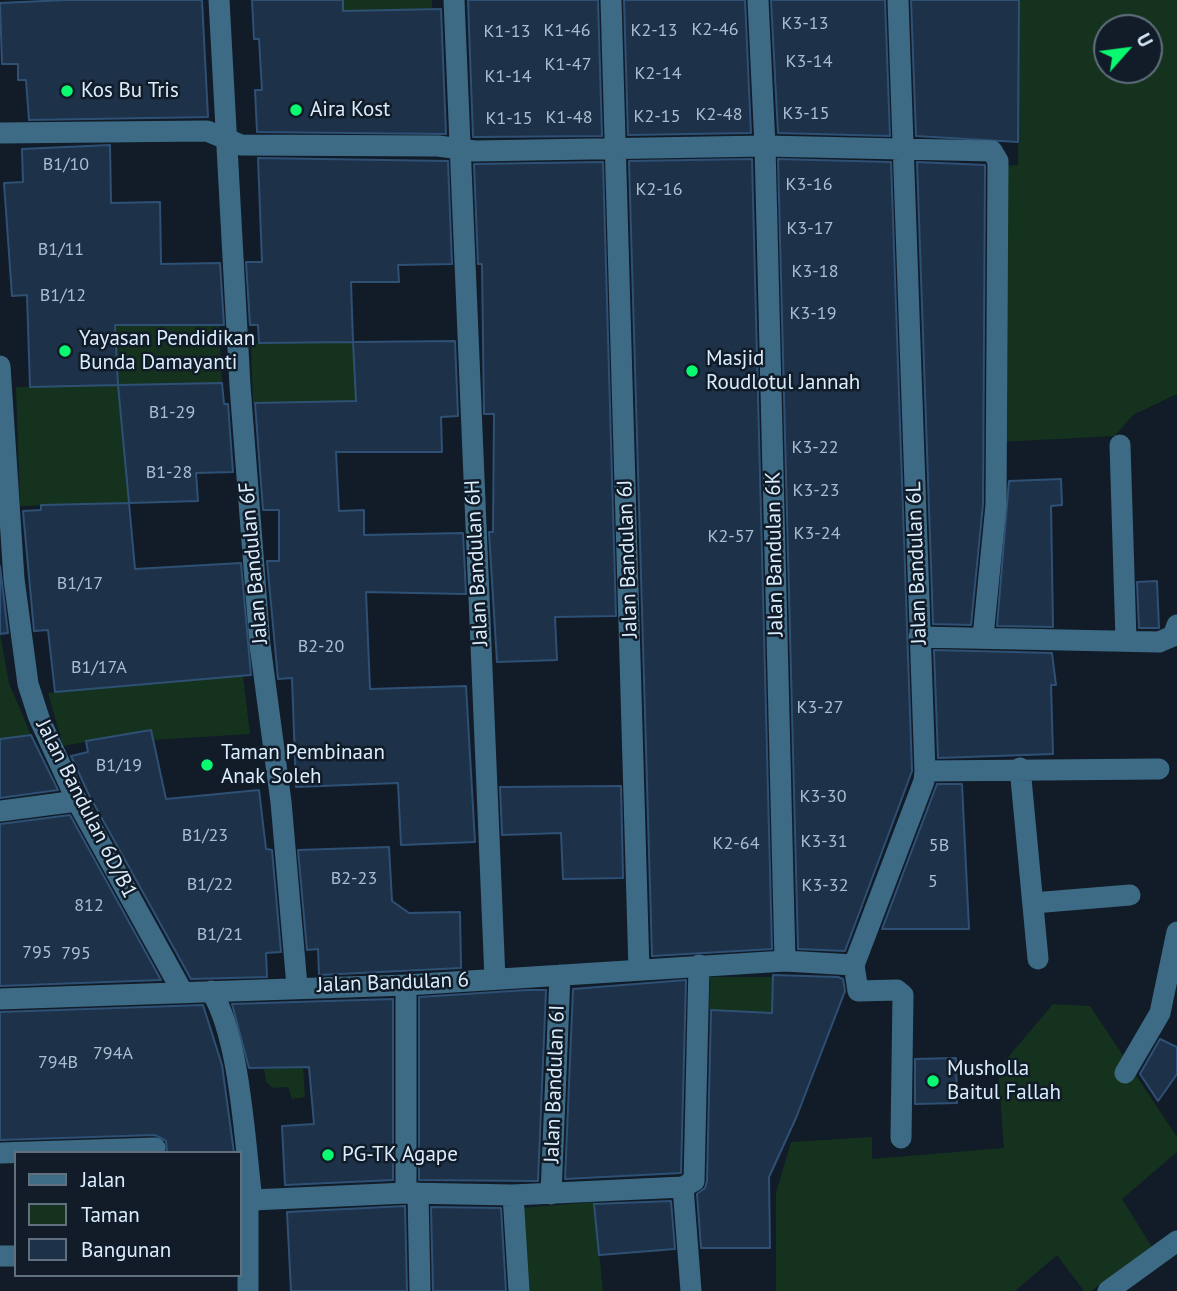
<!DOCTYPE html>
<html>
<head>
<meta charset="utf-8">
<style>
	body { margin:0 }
	#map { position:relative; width:1177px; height:1291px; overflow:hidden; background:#111c28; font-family:"PT Sans",sans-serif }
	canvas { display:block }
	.legend { position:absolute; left:14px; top:1151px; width:228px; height:126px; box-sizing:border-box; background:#111c28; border:2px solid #61707e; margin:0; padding:9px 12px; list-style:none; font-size:21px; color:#d9edfe }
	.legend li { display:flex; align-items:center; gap:14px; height:35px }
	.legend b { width:35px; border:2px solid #61707e }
	.north { position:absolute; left:1093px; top:14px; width:70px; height:70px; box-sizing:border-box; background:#111c28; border:2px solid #61707e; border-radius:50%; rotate:62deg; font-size:19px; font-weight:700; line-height:28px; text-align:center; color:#d9edfe }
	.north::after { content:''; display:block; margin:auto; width:24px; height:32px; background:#09fa71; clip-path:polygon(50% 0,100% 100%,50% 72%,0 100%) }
</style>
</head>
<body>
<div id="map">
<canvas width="1177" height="1291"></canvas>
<ul class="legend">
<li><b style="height:9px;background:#3d6b86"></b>Jalan</li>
<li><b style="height:19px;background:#14321d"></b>Taman</li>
<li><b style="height:19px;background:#1d3149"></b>Bangunan</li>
</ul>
<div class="north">U</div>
</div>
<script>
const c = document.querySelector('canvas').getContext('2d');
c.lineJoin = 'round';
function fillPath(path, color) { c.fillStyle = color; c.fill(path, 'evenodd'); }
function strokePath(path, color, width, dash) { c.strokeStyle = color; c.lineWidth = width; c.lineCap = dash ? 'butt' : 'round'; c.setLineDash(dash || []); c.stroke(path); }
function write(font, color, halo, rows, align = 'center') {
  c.font = font + ' "PT Sans",sans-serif'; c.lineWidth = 5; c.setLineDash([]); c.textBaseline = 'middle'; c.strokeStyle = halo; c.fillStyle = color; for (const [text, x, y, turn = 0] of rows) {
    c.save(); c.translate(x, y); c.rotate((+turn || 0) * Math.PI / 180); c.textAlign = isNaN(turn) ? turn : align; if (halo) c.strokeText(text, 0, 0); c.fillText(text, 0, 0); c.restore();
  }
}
fillPath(new Path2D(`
	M343,0H432V9L343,11Z
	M1020,0H1177V394L1133,415L1115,436L1000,442L1005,166L1018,165ZM1107,28H1149V70H1107Z
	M115,325H219L222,383L118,385L129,503L20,506L16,387L118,385Z
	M353,342L356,401L253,403L251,343Z
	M0,634L9,683L31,735L0,739Z
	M243,676L250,734L153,740L151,730L63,746L48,693Z
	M710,977H773L772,1034L742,1012L709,1010Z
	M1053,1004L1090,1006L1177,1137V1152L1122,1199L1152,1247L1091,1291H1084L1057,1255L1015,1291H776V1193L791,1142L872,1137V1159L1004,1148L998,1069Z
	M303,1067L305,1097L292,1099L288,1087L273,1088L266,1082L264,1068Z
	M594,1202L603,1291H527L521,1208Z`), '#14321d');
const building = new Path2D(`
	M66,0H202L208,117L29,120L26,80H18V64H2L0,3Z
	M252,0H343V11L441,9L446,134L257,132L255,90H262L259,39H254Z
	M468,0H598L602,136L473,137Z
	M624,0H745L751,133L628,135Z
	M771,0H885L890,136L778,133Z
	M911,0H1019L1018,142L916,136Z
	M110,145L111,203L160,202L161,264L220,263L224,325H115L118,385L30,387L27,295L12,296L4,183L23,182L22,149Z
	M258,158L448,161L452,264L398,265L399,282H351L353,342L259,343L258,325H250L246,262H262Z
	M752,159L772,949L652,956L629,161Z
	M778,159L891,162L912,771L845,951L798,949Z
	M603,162L616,616L555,617L557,660L497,662L489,532H493L494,414H484L482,264H478L474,164Z
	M917,162L985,165L983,504L971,625L933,624Z
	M455,341L458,416L441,417L442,452H336L339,511L364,510V535L463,533L466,594L366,592L370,689L466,686L475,842L401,845L398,783L296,787L292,678L278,679L267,561H279V510H263L255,403L356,401L353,342Z
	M222,383L224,404H228L233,472L196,473L198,501L129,503L118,385Z
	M1061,479L1062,505L1051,506L1053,627L997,626L1009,481Z
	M129,503L135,569L241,563L251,675L55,692L48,630L34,631L23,511L41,510V505Z
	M0,566L8,633L0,634Z
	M1157,581L1159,628H1139L1137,582Z
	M934,650L1052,653L1056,685H1051L1053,754L938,758Z
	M151,730L166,799L259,790L266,849L272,850L281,952L266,953L267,977L191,979L89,795L71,756L88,752L86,741Z
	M31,735L58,790L0,798V739Z
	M937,784H962L969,929H882Z
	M621,786L623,878L563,879L561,833L502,835L500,787Z
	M70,815L161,980L0,986V824Z
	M389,847L392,901L409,913L460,912L461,968L319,975L318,949L307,950L298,850Z
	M773,975L838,977L843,979L845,991L796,1118L769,1177L770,1248H701L697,1194L705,1188L707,1181L711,1010L772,1013Z
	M686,980L681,1173L565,1179L573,989Z
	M527,990H546L538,1181L419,1180V997Z
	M393,999V1180L285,1185L282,1126L314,1124L309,1067L249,1068L232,1004Z
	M203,1005L222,1065L234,1153H167L166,1141L155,1135L0,1140V1012Z
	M1160,1039L1177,1047V1074L1158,1101L1140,1074Z
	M956,1058L957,1103L915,1104V1059Z
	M671,1201L675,1249L599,1255L594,1204Z
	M405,1206L407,1291H291L287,1212Z
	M431,1207L501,1208L506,1291H433Z`);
fillPath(building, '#1d3149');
strokePath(building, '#2f5075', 2);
strokePath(new Path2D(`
	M219,0L240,386L260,645L281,802L297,986
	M454,0L495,979
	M611,0L639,970
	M758,0L765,146L785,961
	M898,0L925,771L924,781L854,965L858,991L897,990L903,995L901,1138
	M0,133L207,131L241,145L438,146L475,151L765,146L992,151L998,161L996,505L983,637
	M0,366L14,579L28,684L39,718L77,801L182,991
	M1120,445L1126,640
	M919,637L1159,642L1173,636L1177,625
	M1020,768L1038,959
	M925,771L1159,769
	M0,811L77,801
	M1033,903L1130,895
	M211,991C240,1036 245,1145 252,1200L248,1209V1291
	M0,999L406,985L785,961L854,965
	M1125,1073L1160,1013L1177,932
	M0,1153L155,1148
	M683,1187L691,1291
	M406,1193V985
	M418,1193L420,1291
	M551,1194L560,975
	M513,1195L519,1291
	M252,1200L406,1193L513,1195L683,1187L694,1181L699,965
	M0,1256H16
	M1108,1291L1177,1241`), '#3d6b86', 21);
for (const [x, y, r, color] of [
	[67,91,7,"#09fa71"],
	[296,110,7,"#09fa71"],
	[65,351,7,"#09fa71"],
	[692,371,7,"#09fa71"],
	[207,765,7,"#09fa71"],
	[933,1081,7,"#09fa71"],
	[328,1155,7,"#09fa71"]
]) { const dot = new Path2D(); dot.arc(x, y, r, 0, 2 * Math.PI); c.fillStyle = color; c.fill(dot); strokePath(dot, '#111c28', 2.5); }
write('18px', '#aabed1', null, [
	["K3-13",805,24],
	["K2-46",715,30],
	["K1-46",567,31],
	["K2-13",654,31],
	["K1-13",507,32],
	["K3-14",809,62],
	["K1-47",568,65],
	["K2-14",658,74],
	["K1-14",508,77],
	["K3-15",806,114],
	["K2-48",719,115],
	["K2-15",657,117],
	["K1-48",569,118],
	["K1-15",509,119],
	["B1/10",66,165],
	["K3-16",809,185],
	["K2-16",659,190],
	["K3-17",810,229],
	["B1/11",61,250],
	["K3-18",815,272],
	["B1/12",63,296],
	["K3-19",813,314],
	["B1-29",172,413],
	["K3-22",815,448],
	["B1-28",169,473],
	["K3-23",816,491],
	["K3-24",817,534],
	["K2-57",731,537],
	["B1/17",80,584],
	["B2-20",321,647],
	["B1/17A",99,668],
	["K3-27",820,708],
	["B1/19",119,766],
	["K3-30",823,797],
	["B1/23",205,836],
	["K3-31",824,842],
	["K2-64",736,844],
	["5B",939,846],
	["B2-23",354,879],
	["5",933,882],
	["B1/22",210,885],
	["K3-32",825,886],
	["812",89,906],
	["B1/21",220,935],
	["795",37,953],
	["795",76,954],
	["794A",113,1054],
	["794B",58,1063]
]);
write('21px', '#d9edfe', '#111c28', [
	["Kos Bu Tris",81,91],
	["Aira Kost",310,110],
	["Yayasan Pendidikan",79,339],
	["Bunda Damayanti",79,363],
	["Masjid",706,359],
	["Roudlotul Jannah",706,383],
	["Taman Pembinaan",221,753],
	["Anak Soleh",221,777],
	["Musholla",947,1069],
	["Baitul Fallah",947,1093],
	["PG-TK Agape",342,1155]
], 'left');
write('21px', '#d9edfe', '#111c28', [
	["Jalan Bandulan 6K",775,554,-91],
	["Jalan Bandulan 6J",628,559,-92],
	["Jalan Bandulan 6F",254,563,-95],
	["Jalan Bandulan 6H",477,563,-93],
	["Jalan Bandulan 6L",917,563,-92],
	["Jalan Bandulan 6D/B1",86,809,63],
	["Jalan Bandulan 6",393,983,-2],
	["Jalan Bandulan 6I",555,1084,-88]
]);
</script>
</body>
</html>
